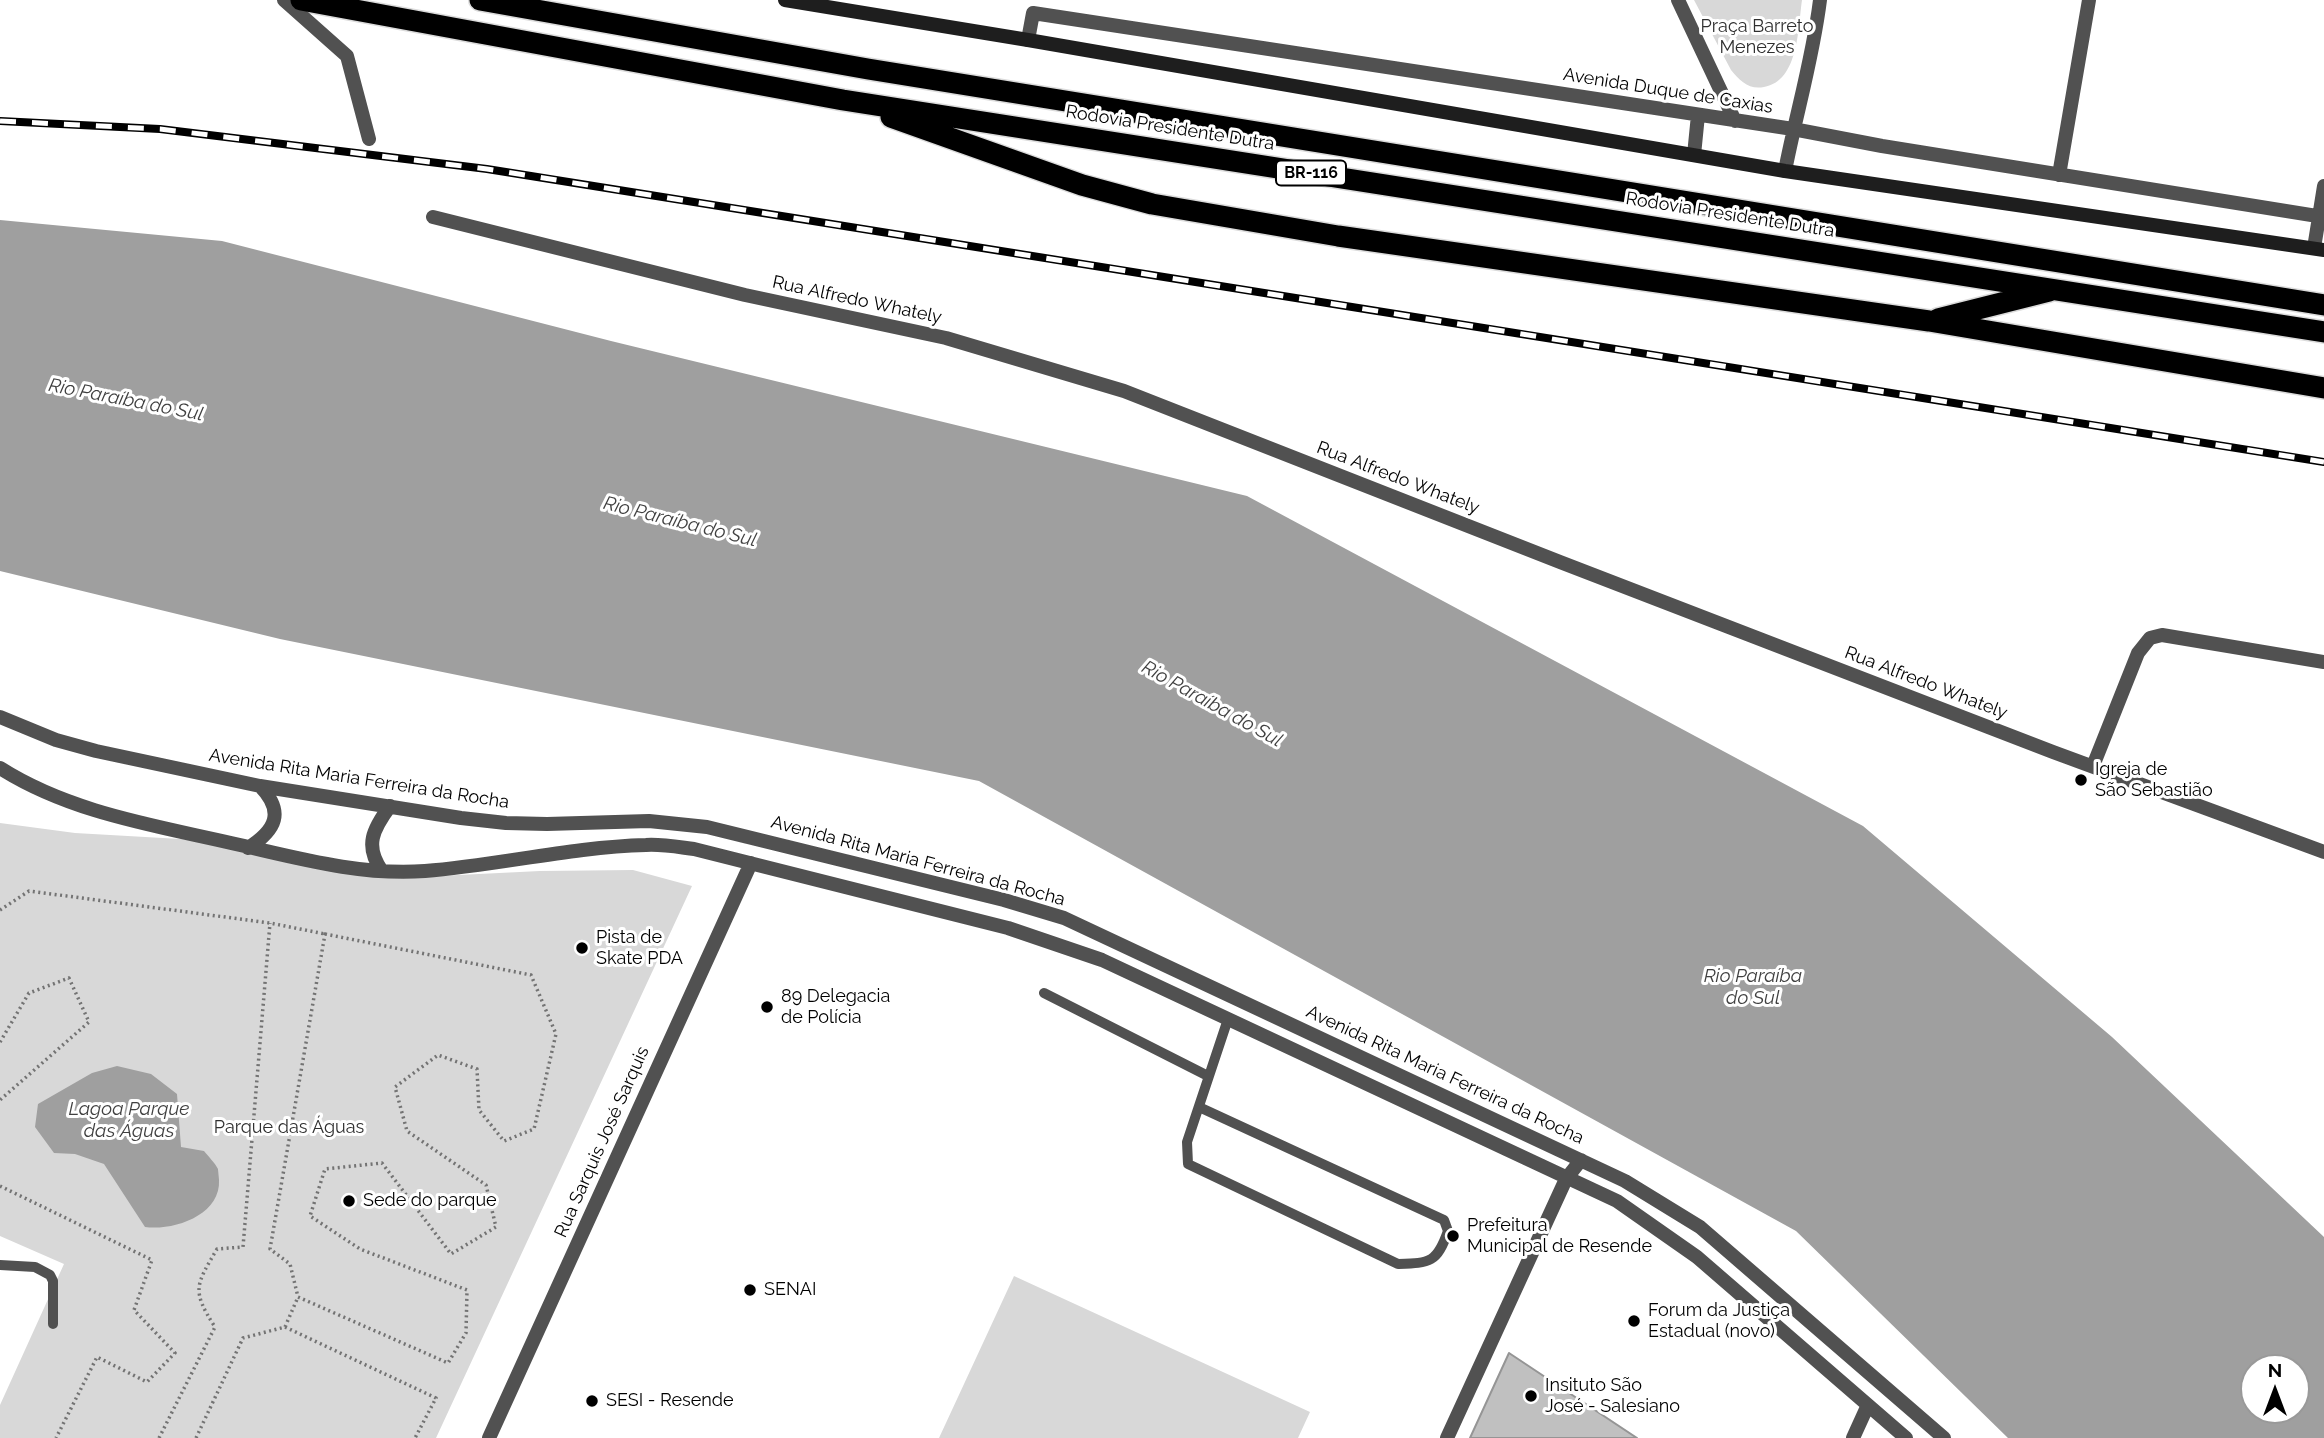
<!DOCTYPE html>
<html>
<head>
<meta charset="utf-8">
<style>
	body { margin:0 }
	#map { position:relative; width:2324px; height:1438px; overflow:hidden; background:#fff; font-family:Raleway,sans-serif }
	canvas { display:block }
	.north { position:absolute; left:2240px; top:1354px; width:70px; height:70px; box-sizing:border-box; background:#fff; border:2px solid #999; border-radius:50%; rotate:0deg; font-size:19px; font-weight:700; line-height:28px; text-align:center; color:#000 }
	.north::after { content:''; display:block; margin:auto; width:24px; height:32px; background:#000; clip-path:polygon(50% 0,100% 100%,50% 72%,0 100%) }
</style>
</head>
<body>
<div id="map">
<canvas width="2324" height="1438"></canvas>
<div class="north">N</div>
</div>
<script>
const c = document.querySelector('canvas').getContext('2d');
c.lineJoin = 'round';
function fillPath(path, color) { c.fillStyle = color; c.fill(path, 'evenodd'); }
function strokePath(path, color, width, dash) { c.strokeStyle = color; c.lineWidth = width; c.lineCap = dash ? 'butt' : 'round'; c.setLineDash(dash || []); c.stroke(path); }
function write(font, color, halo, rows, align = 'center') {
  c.font = font + ' Raleway,sans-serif'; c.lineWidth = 6; c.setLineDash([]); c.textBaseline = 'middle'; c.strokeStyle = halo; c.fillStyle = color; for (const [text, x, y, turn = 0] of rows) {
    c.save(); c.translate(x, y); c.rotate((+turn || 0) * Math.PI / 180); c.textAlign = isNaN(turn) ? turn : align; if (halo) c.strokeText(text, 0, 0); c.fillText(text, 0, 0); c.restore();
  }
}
fillPath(new Path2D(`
	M1694,0H1802C1798,27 1799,81 1764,87C1749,90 1740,81 1731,70Z
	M0,823L75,833L198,840L418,877L540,871L633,870L692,886L436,1438H0V1405L64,1264L0,1236Z
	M1014,1276L1310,1412L1298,1438H939Z`), '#d8d8d8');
fillPath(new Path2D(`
	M0,220L222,241L611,341L1247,496L1863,826L2112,1037L2324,1237V1438H2008L1796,1231L979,781L280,639L0,571ZM2296,1368V1410H2254V1368Z
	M117,1066L151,1074L177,1094L181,1147L204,1151C208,1156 215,1163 218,1169C218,1170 219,1178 219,1180C221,1215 174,1231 145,1227L104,1164L75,1154L54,1153L35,1127L38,1104L92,1073Z`), '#9f9f9f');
const building = new Path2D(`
	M1509,1353L1637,1438H1470Z`);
fillPath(building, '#c0c0c0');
strokePath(building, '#959595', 2);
const highway = new Path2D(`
	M301,0L843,100L2324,332
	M480,0L868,69L2324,305
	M891,117L1082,185L1152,204L1338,236L1929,321L2324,388
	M1938,319L2049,291`);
strokePath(highway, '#dbdbdb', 24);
strokePath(new Path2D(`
	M0,910L29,891L270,923L325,934
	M325,934L531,975L556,1034L534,1129L504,1141L479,1110L477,1069L438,1055L395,1087L407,1131L486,1185L496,1227L451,1254L382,1163L325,1169L310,1216L360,1249L467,1290L466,1333L448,1363L298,1297L290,1264L270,1249Z
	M0,1042L29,993L69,978L89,1022L0,1100
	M0,1186L152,1260L134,1310L175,1353L147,1382L97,1357L56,1438
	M285,1327L436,1398L415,1438
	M159,1438L215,1327C191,1290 196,1285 217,1249L243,1247L270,923
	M196,1438L243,1338L285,1327L298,1297`), '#737373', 3.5, [2, 3.5]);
strokePath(new Path2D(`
	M1044,993L1208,1076
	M1199,1107L1444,1220L1448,1231C1437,1263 1430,1263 1398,1264L1188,1164L1187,1142L1228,1019
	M0,1265L35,1267L50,1275L53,1281V1324`), '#515151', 10);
strokePath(new Path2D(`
	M284,0L347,56L369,139
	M1678,0L1735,121
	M1028,40L1033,13L1793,129L1882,146L2324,217
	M1694,155L1698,115
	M1785,171C1796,114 1813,58 1820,0
	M2059,175L2089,0
	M433,217L745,295L946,338L1124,391L1560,562L2053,752L2324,852
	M2314,248L2324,186
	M0,717L56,740L96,751L260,786L461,818L506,823L547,824L649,821L707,827L1004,900L1064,918L1625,1181L1700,1227L1944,1438
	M2093,766L2138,653L2150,638L2162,635L2324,662
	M0,768C69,812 152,825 231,843C294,857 359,876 425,871C499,865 572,847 646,845C662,844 678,847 694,849L1008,928L1102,960L1617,1201L1697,1257L1906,1438
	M248,848C276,830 285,812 260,786
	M382,871C364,846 373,829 390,806
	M489,1438L751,863
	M1447,1438L1566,1179L1581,1160
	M1853,1438L1868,1405`), '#515151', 14);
strokePath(new Path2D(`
	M785,0L1028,40L1785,171L2324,250`), '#1e1e1e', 14);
strokePath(highway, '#000', 21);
const rail = new Path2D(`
	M0,121L160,129L487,169L2324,462`);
strokePath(rail, '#000', 8);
strokePath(rail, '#fff', 5, [16]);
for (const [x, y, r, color] of [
	[2081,780,7,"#000"],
	[582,948,7,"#000"],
	[767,1007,7,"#000"],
	[349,1201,7,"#000"],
	[1453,1236,7,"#000"],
	[750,1290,7,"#000"],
	[1634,1321,7,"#000"],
	[1531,1396,7,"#000"],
	[592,1401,7,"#000"]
]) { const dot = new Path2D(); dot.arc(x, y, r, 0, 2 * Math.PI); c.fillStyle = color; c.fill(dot); strokePath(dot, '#fff', 2.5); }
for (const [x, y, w] of [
	[1311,173,70]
]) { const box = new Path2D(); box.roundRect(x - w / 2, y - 12.5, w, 25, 5); c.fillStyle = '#fff'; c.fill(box); strokePath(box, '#000', 2); }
write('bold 16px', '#000', null, [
	["BR-116",1311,173]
]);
write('18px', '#2f2f2f', '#fff', [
	["Praça Barreto",1757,27],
	["Menezes",1757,48],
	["Parque das Águas",289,1128]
]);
write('18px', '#000', '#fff', [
	["Avenida Duque de Caxias",1668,91,9],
	["Rodovia Presidente Dutra",1170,128,9],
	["Rodovia Presidente Dutra",1730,215,9],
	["Rua Alfredo Whately",857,300,12],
	["Rua Alfredo Whately",1398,478,21],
	["Rua Alfredo Whately",1926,683,21],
	["Avenida Rita Maria Ferreira da Rocha",359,779,9],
	["Avenida Rita Maria Ferreira da Rocha",918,861,15],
	["Avenida Rita Maria Ferreira da Rocha",1445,1075,25],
	["Rua Sarquis José Sarquis",602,1142,-66]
]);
write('18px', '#000', '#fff', [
	["Igreja de",2095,770],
	["São Sebastião",2095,791],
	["Pista de",596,938],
	["Skate PDA",596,959],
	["89 Delegacia",781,997],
	["de Polícia",781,1018],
	["Sede do parque",363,1201],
	["Prefeitura",1467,1226],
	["Municipal de Resende",1467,1247],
	["SENAI",764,1290],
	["Forum da Justiça",1648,1311],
	["Estadual (novo)",1648,1332],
	["Insituto São",1545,1386],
	["José - Salesiano",1545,1407],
	["SESI - Resende",606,1401]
], 'left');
write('italic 19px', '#404040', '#fff', [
	["Rio Paraíba do Sul",126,400,11],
	["Rio Paraíba do Sul",680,522,14],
	["Rio Paraíba do Sul",1212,704,29],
	["Rio Paraíba",1753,976],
	["do Sul",1753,998],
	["Lagoa Parque",129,1109],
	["das Águas",129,1131]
]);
</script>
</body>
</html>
